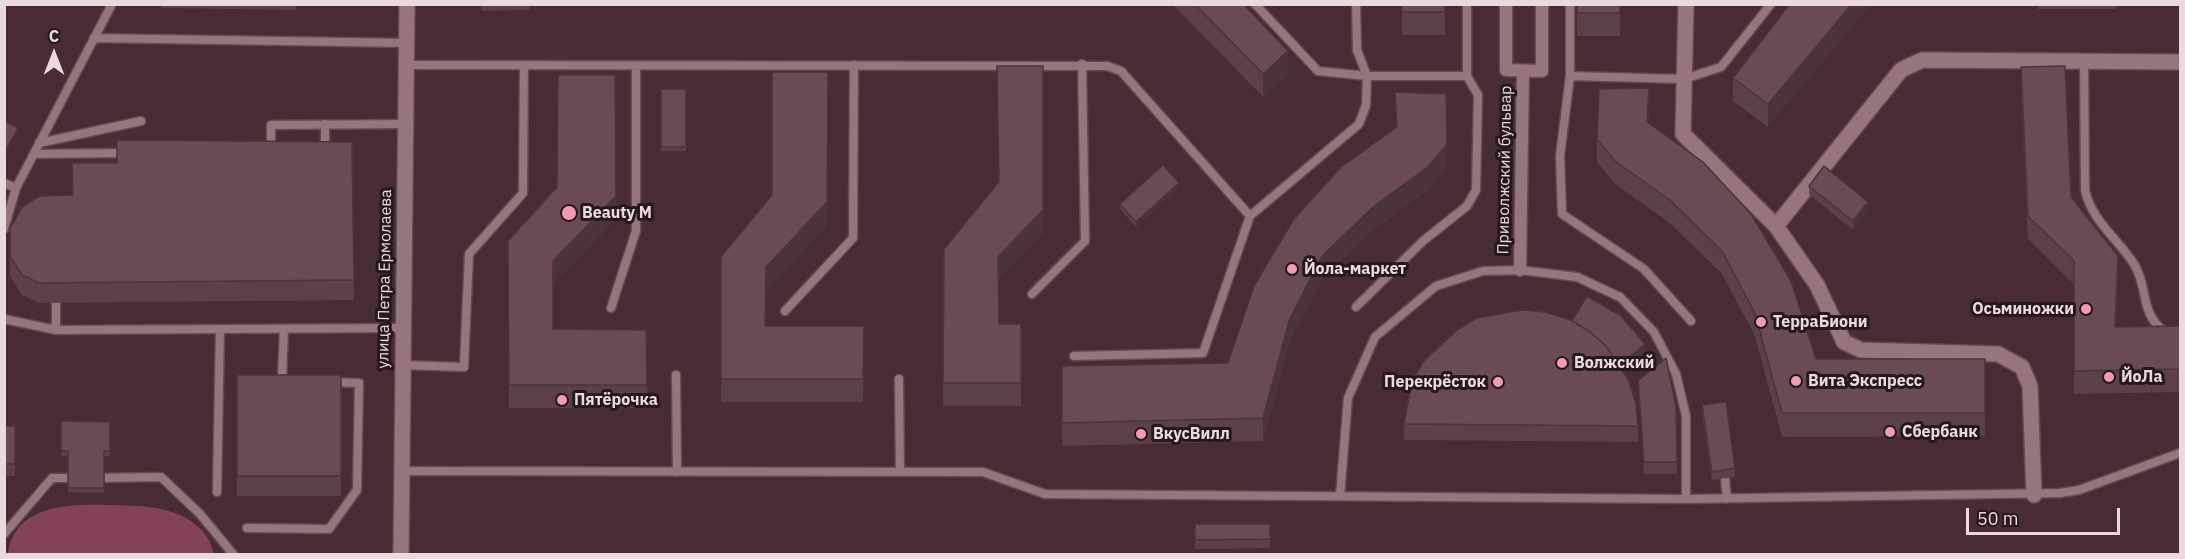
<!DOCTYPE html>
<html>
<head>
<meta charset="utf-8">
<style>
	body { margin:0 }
	#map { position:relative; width:2185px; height:559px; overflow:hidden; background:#482b33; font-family:"IBM Plex Sans",sans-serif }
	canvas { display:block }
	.frame { position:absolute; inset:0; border:6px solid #ecd9de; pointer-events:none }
	.north { position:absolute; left:24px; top:24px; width:60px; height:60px; -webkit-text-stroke:4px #25181c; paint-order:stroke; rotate:0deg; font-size:16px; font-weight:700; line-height:24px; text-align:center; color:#ecd9de }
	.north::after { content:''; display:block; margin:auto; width:21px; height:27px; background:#ecd9de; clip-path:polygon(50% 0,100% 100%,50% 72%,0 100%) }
	.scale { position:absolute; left:1966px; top:508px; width:154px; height:27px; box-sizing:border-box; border:3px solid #ecd9de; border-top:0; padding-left:8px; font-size:18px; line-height:21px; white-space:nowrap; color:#ecd9de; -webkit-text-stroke:4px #25181c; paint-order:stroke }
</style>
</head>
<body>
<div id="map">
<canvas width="2185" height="559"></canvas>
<div class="frame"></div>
<div class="north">С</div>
<div class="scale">50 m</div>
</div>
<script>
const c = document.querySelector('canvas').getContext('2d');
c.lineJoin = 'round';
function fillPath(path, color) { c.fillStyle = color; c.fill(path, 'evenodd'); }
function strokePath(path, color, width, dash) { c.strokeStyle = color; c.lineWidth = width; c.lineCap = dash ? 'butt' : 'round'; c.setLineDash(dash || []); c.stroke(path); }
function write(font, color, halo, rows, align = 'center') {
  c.font = font + ' "IBM Plex Sans",sans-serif'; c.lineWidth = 6; c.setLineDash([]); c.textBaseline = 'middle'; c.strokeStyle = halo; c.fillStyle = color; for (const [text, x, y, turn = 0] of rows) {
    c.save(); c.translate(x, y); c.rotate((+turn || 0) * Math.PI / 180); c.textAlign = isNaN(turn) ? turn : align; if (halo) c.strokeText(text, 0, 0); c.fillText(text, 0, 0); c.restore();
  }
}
fillPath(new Path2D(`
	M141,506C172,509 206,519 214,554H8C16,493 97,506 141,506Z`), '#834356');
const service = new Path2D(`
	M1255,4L1318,71L1367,76H1467L1478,95L1476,190L1467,206L1423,241L1356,307
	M1467,4V76
	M94,38L407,43
	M2084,61L2085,190C2091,220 2118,239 2134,264C2149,288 2139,312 2164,331
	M406,65L1107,66L1121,71L1250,216
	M1570,76V4
	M39,143L141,121
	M325,151V124
	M271,152V125L406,124
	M34,154L126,153
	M4,183L16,188
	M4,229L16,188L112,4
	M1032,294L1085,241L1082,64
	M56,303V330
	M611,308L636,231V66
	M785,311L853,238L854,65
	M4,319L56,330L403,328
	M1691,321L1644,269L1562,214L1560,156L1570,76L1684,79L1721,67L1771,4
	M284,329L282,381H287
	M1074,356L1203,353L1250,216L1359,124L1366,105L1367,76L1357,50L1356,4
	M402,365L464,367L469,254L523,193L524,66
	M676,375L677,472
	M899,379L900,472
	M402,471L983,472L1045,494L1686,499L2060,493L2079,490L2180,453
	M94,478L161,477L200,514L233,554
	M1725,479L1727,499
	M217,492L220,329
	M1340,496L1348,398L1375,337L1436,286L1483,271L1520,270L1577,277L1620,297L1654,332L1676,374L1686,416V499
	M247,528L329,529L357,490L359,383L330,382
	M4,534L52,478H78`);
const pedestrian = new Path2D(`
	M1506,4V70L1542,71V4
	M1520,270L1523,71`);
const minor = new Path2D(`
	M1686,4L1683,134L1776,226L1817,285L1844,342L1861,350L1998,354L2022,367L2030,386L2034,495
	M1776,226L1901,70L1922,60L2180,62
	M401,554L407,4`);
strokePath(service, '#624a52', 11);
strokePath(pedestrian, '#624a52', 15);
strokePath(minor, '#624a52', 18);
strokePath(service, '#96757d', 8);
strokePath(pedestrian, '#96757d', 12);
strokePath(minor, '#96757d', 15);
fillPath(new Path2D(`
	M161,4H296V10L161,8Z
	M481,4H530V10L481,11Z
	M1172,4H1243L1288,74L1263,97Z
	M1402,4H1445V35H1402Z
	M1577,4H1620V36H1577Z
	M1790,4L1768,127L1733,101V78Z
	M2038,4H2119L2115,9H2038Z
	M2021,67L2071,197L2118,279L2116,327L2181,326V392L2074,394V284L2028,239L2021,90Z
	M661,89H686V151H661Z
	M1395,92L1447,167L1429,189L1374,229L1322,279L1290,341L1263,441L1062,446V366L1228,363L1396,128Z
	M1649,111L1648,123L1816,359H1985V436L1782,437L1755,336L1722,274L1671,224L1615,184L1597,162V139Z
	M352,142L354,300L39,303L22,295L10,276V256L72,195V163H117Z
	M998,183L1043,233L998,280L999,324H1021V406H943L944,249Z
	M1809,186L1868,210L1853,230L1809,194Z
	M1179,188L1136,227L1120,209V204Z
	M772,195L827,226L766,290V326L864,349L863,402H721V257Z
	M616,219L553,284V329L646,330L647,408H509L508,241Z
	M1572,321L1645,356L1625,374L1638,426V442L1404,440V424Z
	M237,375H341V496H237Z
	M1638,381L1676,406L1677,474H1644Z
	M1702,405L1735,468V477L1712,480L1702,414Z
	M61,421L110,422V456H104V493L68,492V456H61Z
	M4,426H15V476H4Z
	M1195,524H1270V548L1195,549Z`), '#5b4047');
fillPath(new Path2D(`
	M1852,4H1872L1768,127V104Z
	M1288,51V74L1263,97V74Z
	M828,72L827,226L766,290V267Z
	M18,128V132L4,158V153Z
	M1447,144V167L1429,189L1374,229L1322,279L1290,341L1263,441V418L1290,318L1322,256L1374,206Z
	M1179,183V188L1136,227V222Z
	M616,196V219L553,284V261Z
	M1868,202V210L1853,230V221Z
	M1043,210V233L998,280V257Z
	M2118,256V279L2115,350V327Z
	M864,326V349L863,402V379Z
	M1645,344V356L1619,379V367Z`), '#4a343a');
const building = new Path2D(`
	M1195,4H1243L1288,51L1263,74Z
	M1402,4H1445V12H1402Z
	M1577,4H1620V13H1577Z
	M1790,4H1852L1768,104L1733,78Z
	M997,66H1043V210L998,257L999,324H1021V383H943L944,249L999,182Z
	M2065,66L2071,197L2118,256L2115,327L2181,326V369L2074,371V261L2028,216L2021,67Z
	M772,72H828L827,202L766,267L765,326H864L863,379H721V257L772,195Z
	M558,75H615L616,196L553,261V329L646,330L647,385H509L508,241L557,187Z
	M1649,88L1647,122L1703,162L1751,214L1791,281L1816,359H1985V413H1782L1755,313L1722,251L1671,201L1615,161L1597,139L1599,89Z
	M661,89H686V147H661Z
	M1395,92L1446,94L1447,144L1429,166L1374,206L1322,256L1290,318L1263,418L1062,423V366L1228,363L1254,286L1294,219L1341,167L1397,127Z
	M4,121L18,128L4,153Z
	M117,140L352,142L354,280L39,283L22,275L10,256V228L23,206L40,196L73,195L72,163H117Z
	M1163,165L1179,183L1136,222L1120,204Z
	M1824,166L1868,202L1853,221L1809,186Z
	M1587,296L1621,316L1645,344L1619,366L1606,346L1590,332L1572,321Z
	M1522,310L1545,312L1571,320L1590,332L1606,346L1629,381L1636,404L1638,426L1404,424L1412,381L1423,362L1457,330L1477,318Z
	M1666,358L1676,406L1677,462H1644L1638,381Z
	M237,375H341V476H237Z
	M1726,402L1735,468L1712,472L1702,405Z
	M61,421L110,422V451H104V488H68V451H61Z
	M4,426H15V464H4Z
	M1195,524H1270V539L1195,540Z`);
fillPath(building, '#6a4b53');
strokePath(building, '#4a343a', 1.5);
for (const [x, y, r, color] of [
	[569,213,8,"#f19ab2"],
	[1292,269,6,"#f19ab2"],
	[2086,309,6,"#f19ab2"],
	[1761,322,6,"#f19ab2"],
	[1562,363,6,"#f19ab2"],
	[2109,377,6,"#f19ab2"],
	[1796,381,6,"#f19ab2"],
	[1498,382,6,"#f19ab2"],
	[562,400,6,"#f19ab2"],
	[1890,432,6,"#f19ab2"],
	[1141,434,6,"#f19ab2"]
]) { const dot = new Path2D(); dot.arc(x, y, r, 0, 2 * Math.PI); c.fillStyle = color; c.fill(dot); strokePath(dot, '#25181c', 2); }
write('16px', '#ecd9de', '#25181c', [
	["Приволжский бульвар",1505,170,-89],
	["улица Петра Ермолаева",385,279,-89]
]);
write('bold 16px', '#ecd9de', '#25181c', [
	["Beauty M",582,213],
	["Йола-маркет",1304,269],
	["Осьминожки",2074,309,"right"],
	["ТерраБиони",1773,322],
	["Волжский",1574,363],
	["ЙоЛа",2121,377],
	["Вита Экспресс",1808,381],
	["Перекрёсток",1486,382,"right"],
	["Пятёрочка",574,400],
	["Сбербанк",1902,432],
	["ВкусВилл",1153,434]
], 'left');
</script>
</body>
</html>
